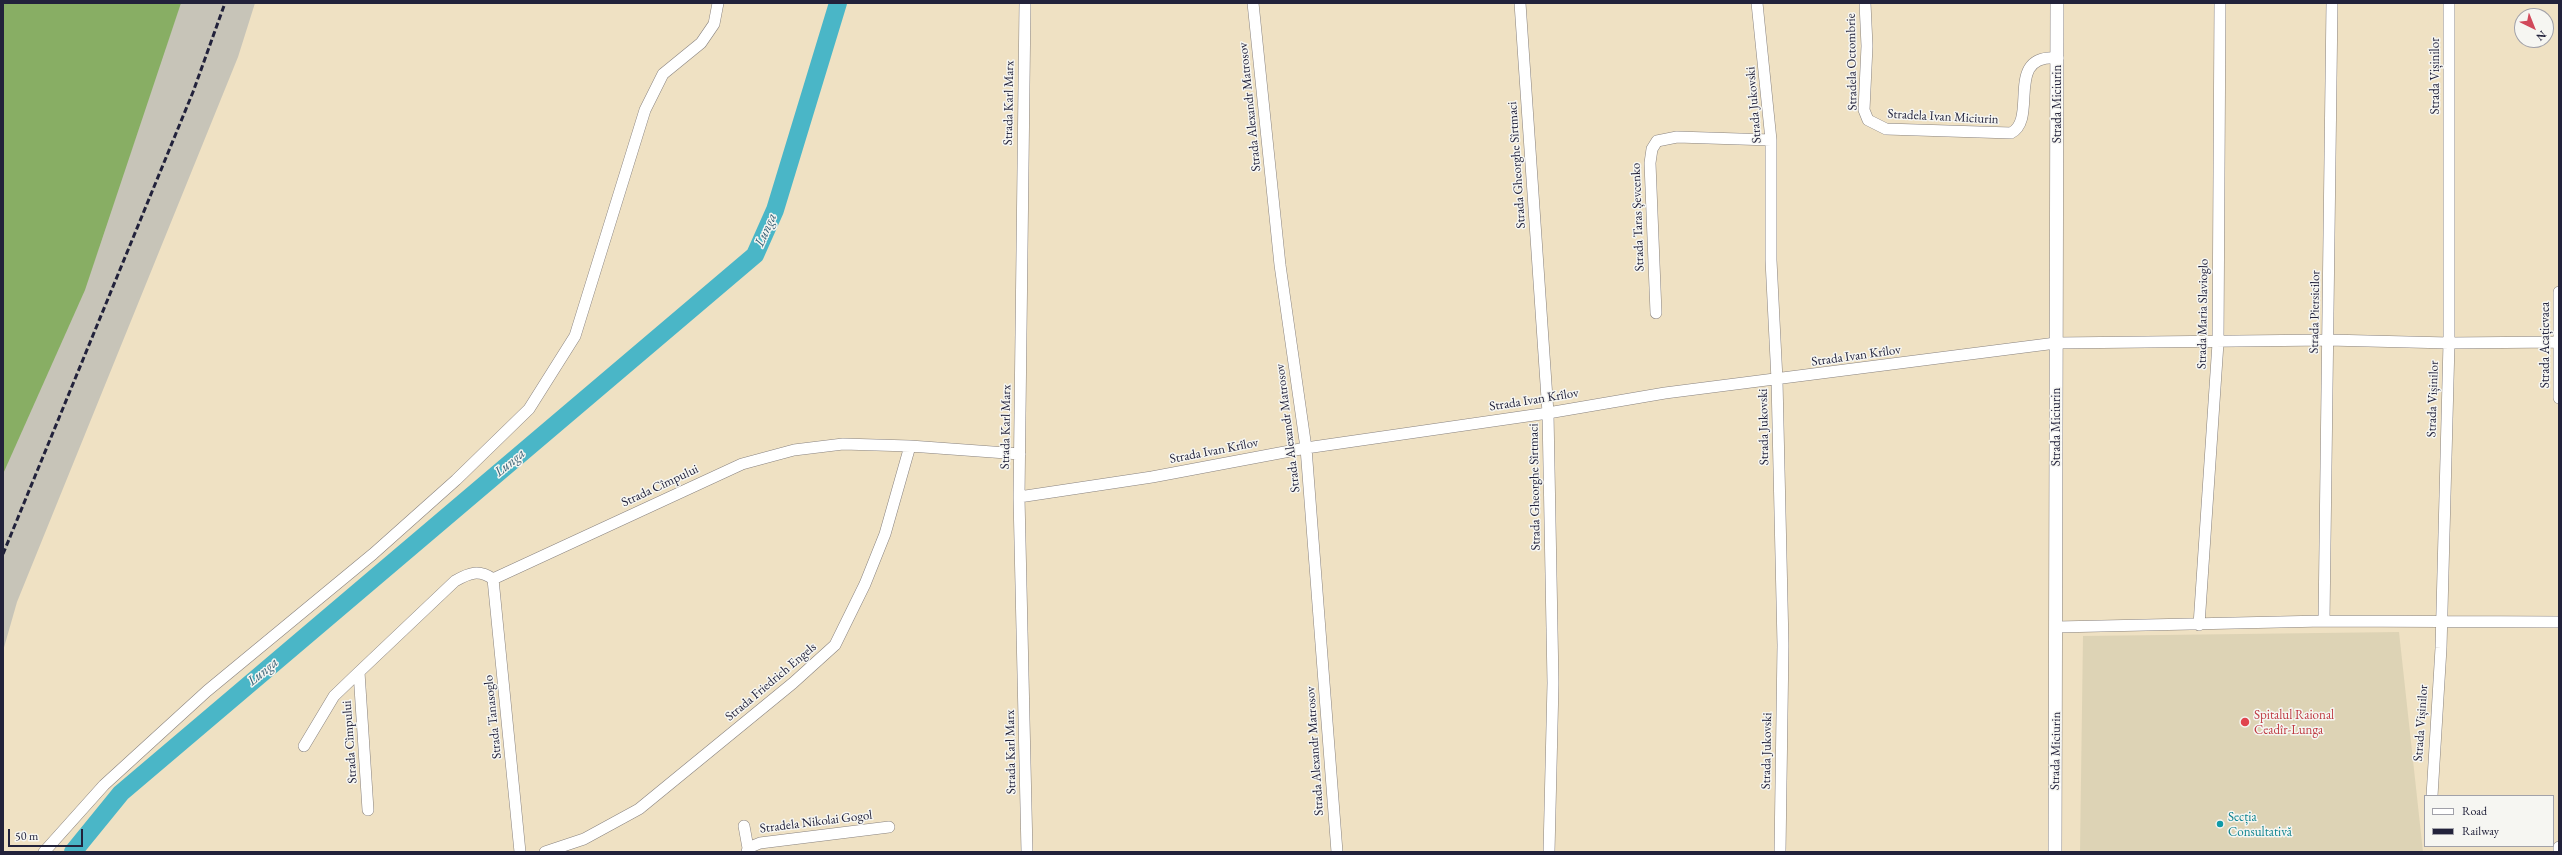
<!DOCTYPE html>
<html>
<head>
<meta charset="utf-8">
<style>
	body { margin:0 }
	#map { position:relative; width:2562px; height:855px; overflow:hidden; background:#efe1c3; font-family:"EB Garamond",serif }
	canvas { display:block }
	.frame { position:absolute; inset:0; border:4px solid #22223b; pointer-events:none }
	.legend { position:absolute; left:2424px; top:795px; width:130px; height:52px; box-sizing:border-box; background:#f6f6f2; border:1px solid #a1a1a9; margin:0; padding:5px 7px; list-style:none; font-size:12px; color:#22223b }
	.legend li { display:flex; align-items:center; gap:8px; height:20px }
	.legend b { width:20px; border:1px solid #a1a1a9 }
	.north { position:absolute; left:2514px; top:8px; width:40px; height:40px; box-sizing:border-box; background:#f6f6f2; border:1px solid #a1a1a9; border-radius:50%; rotate:137deg; font-size:11px; font-weight:700; line-height:16px; text-align:center; color:#22223b }
	.north::after { content:''; display:block; margin:auto; width:14px; height:18px; background:#d1495b; clip-path:polygon(50% 0,100% 100%,50% 72%,0 100%) }
	.scale { position:absolute; left:8px; top:829px; width:75px; height:18px; box-sizing:border-box; border:2px solid #22223b; border-top:0; padding-left:5px; font-size:12px; line-height:14px; white-space:nowrap; color:#22223b; -webkit-text-stroke:3px #f6f6f2; paint-order:stroke }
</style>
</head>
<body>
<div id="map">
<canvas width="2562" height="855"></canvas>
<div class="frame"></div>
<ul class="legend">
<li><b style="height:5px;background:#fff"></b>Road</li>
<li><b style="height:5px;background:#22223b"></b>Railway</li>
</ul>
<div class="north">N</div>
<div class="scale">50 m</div>
</div>
<script>
const c = document.querySelector('canvas').getContext('2d');
c.lineJoin = 'round';
function fillPath(path, color) { c.fillStyle = color; c.fill(path, 'evenodd'); }
function strokePath(path, color, width, dash) { c.strokeStyle = color; c.lineWidth = width; c.lineCap = dash ? 'butt' : 'round'; c.setLineDash(dash || []); c.stroke(path); }
function write(font, color, halo, rows, align = 'center') {
  c.font = font + ' "EB Garamond",serif'; c.lineWidth = 3; c.setLineDash([]); c.textBaseline = 'middle'; c.strokeStyle = halo; c.fillStyle = color; for (const [text, x, y, turn = 0] of rows) {
    c.save(); c.translate(x, y); c.rotate((+turn || 0) * Math.PI / 180); c.textAlign = isNaN(turn) ? turn : align; if (halo) c.strokeText(text, 0, 0); c.fillText(text, 0, 0); c.restore();
  }
}
fillPath(new Path2D(`
	M2399,632L2423,852H2080L2083,636Z`), '#ddd3b5');
fillPath(new Path2D(`
	M79,3H255L238,57L17,602L3,651V248Z`), '#c7c4b8');
fillPath(new Path2D(`
	M3,3H181L85,290L3,474Z`), '#88ae64');
strokePath(new Path2D(`
	M73,852L121,793L755,255L775,210L838,3`), '#4ab6c7', 18);
const minor = new Path2D(`
	M1025,3L1019,497L1027,852
	M1253,3L1280,265L1306,448L1337,852
	M1520,3L1548,413L1553,683L1549,852
	M1757,3L1771,140V260L1777,380L1783,645L1780,852
	M1865,3L1867,46L1864,110L1868,120L1886,129L2011,133C2039,119 2003,53 2058,58
	M2559,292V398
	M1656,313L1650,163L1652,149L1657,141L1677,137L1771,140
	M1019,497L1152,477L1306,448L1548,413L1665,393L2056,343L2328,340L2449,343L2559,342
	M493,579L520,852
	M2324,621L2332,3
	M2199,625L2218,343L2220,3
	M2057,627L2324,621L2559,622
	M304,746L334,696L359,672
	M2432,796L2441,648L2449,343V3
	M368,810L359,672L455,581C469,573 479,569 493,579L742,464L794,450L843,444L910,446L1020,454
	M744,826L748,848L747,852
	M748,848L760,843L889,827
	M44,852L104,785L207,691L373,554L456,480L529,409L575,336L645,110L663,74L701,43L714,24L718,3
	M545,852L584,839L639,809L793,683L835,645L865,584L885,534L910,446
	M2559,852V847`);
const major = new Path2D(`
	M2055,852L2057,3`);
strokePath(minor, '#88827f', 12);
strokePath(major, '#88827f', 14);
strokePath(minor, '#fff', 11);
strokePath(major, '#fff', 13);
strokePath(new Path2D(`
	M3,554L193,92L225,3`), '#22223b', 3, [6, 3]);
for (const [x, y, r, color] of [
	[2245,722,5,"#e0444e"],
	[2220,824,4,"#0f9aa8"]
]) { const dot = new Path2D(); dot.arc(x, y, r, 0, 2 * Math.PI); c.fillStyle = color; c.fill(dot); strokePath(dot, '#f6f6f2', 1.5); }
write('13px', '#22223b', '#f6f6f2', [
	["Stradela Octombrie",1852,62,-91],
	["Strada Vișinilor",2435,76,-90],
	["Strada Karl Marx",1009,103,-89],
	["Strada Miciurin",2057,104,-90],
	["Strada Jukovski",1754,105,-95],
	["Strada Alexandr Matrosov",1250,107,-96],
	["Stradela Ivan Miciurin",1943,117,3],
	["Strada Gheorghe Sîrtmaci",1517,165,-94],
	["Strada Taras Șevcenko",1638,217,-92],
	["Strada Piersicilor",2315,312,-89],
	["Strada Maria Slavioglo",2203,314,-89],
	["Strada Acațievaea",2545,345,-90],
	["Strada Ivan Krîlov",1856,356,-8],
	["Strada Vișinilor",2433,399,-88],
	["Strada Ivan Krîlov",1534,400,-9],
	["Strada Karl Marx",1006,427,-89],
	["Strada Jukovski",1764,427,-91],
	["Strada Miciurin",2056,427,-90],
	["Strada Alexandr Matrosov",1288,428,-97],
	["Strada Ivan Krîlov",1214,451,-11],
	["Strada Cîmpului",660,486,-25],
	["Strada Gheorghe Sîrtmaci",1535,487,-91],
	["Strada Friedrich Engels",771,682,-40],
	["Strada Tanasoglo",493,717,-96],
	["Strada Vișinilor",2421,723,-86],
	["Strada Cîmpului",350,742,-94],
	["Strada Alexandr Matrosov",1315,751,-94],
	["Strada Jukovski",1767,751,-89],
	["Strada Miciurin",2056,751,-89],
	["Strada Karl Marx",1011,752,-91],
	["Stradela Nikolai Gogol",816,822,-7]
]);
write('13px', '#be3a42', '#f6f6f2', [
	["Spitalul Raional",2254,715],
	["Ceadîr-Lunga",2254,730]
], 'left');
write('13px', '#0d838f', '#f6f6f2', [
	["Secția",2228,817],
	["Consultativă",2228,832]
], 'left');
write('italic 14px', '#325d73', '#f6f6f2', [
	["Lunga",766,230,-66],
	["Lunga",510,463,-40],
	["Lunga",263,672,-40]
]);
</script>
</body>
</html>
